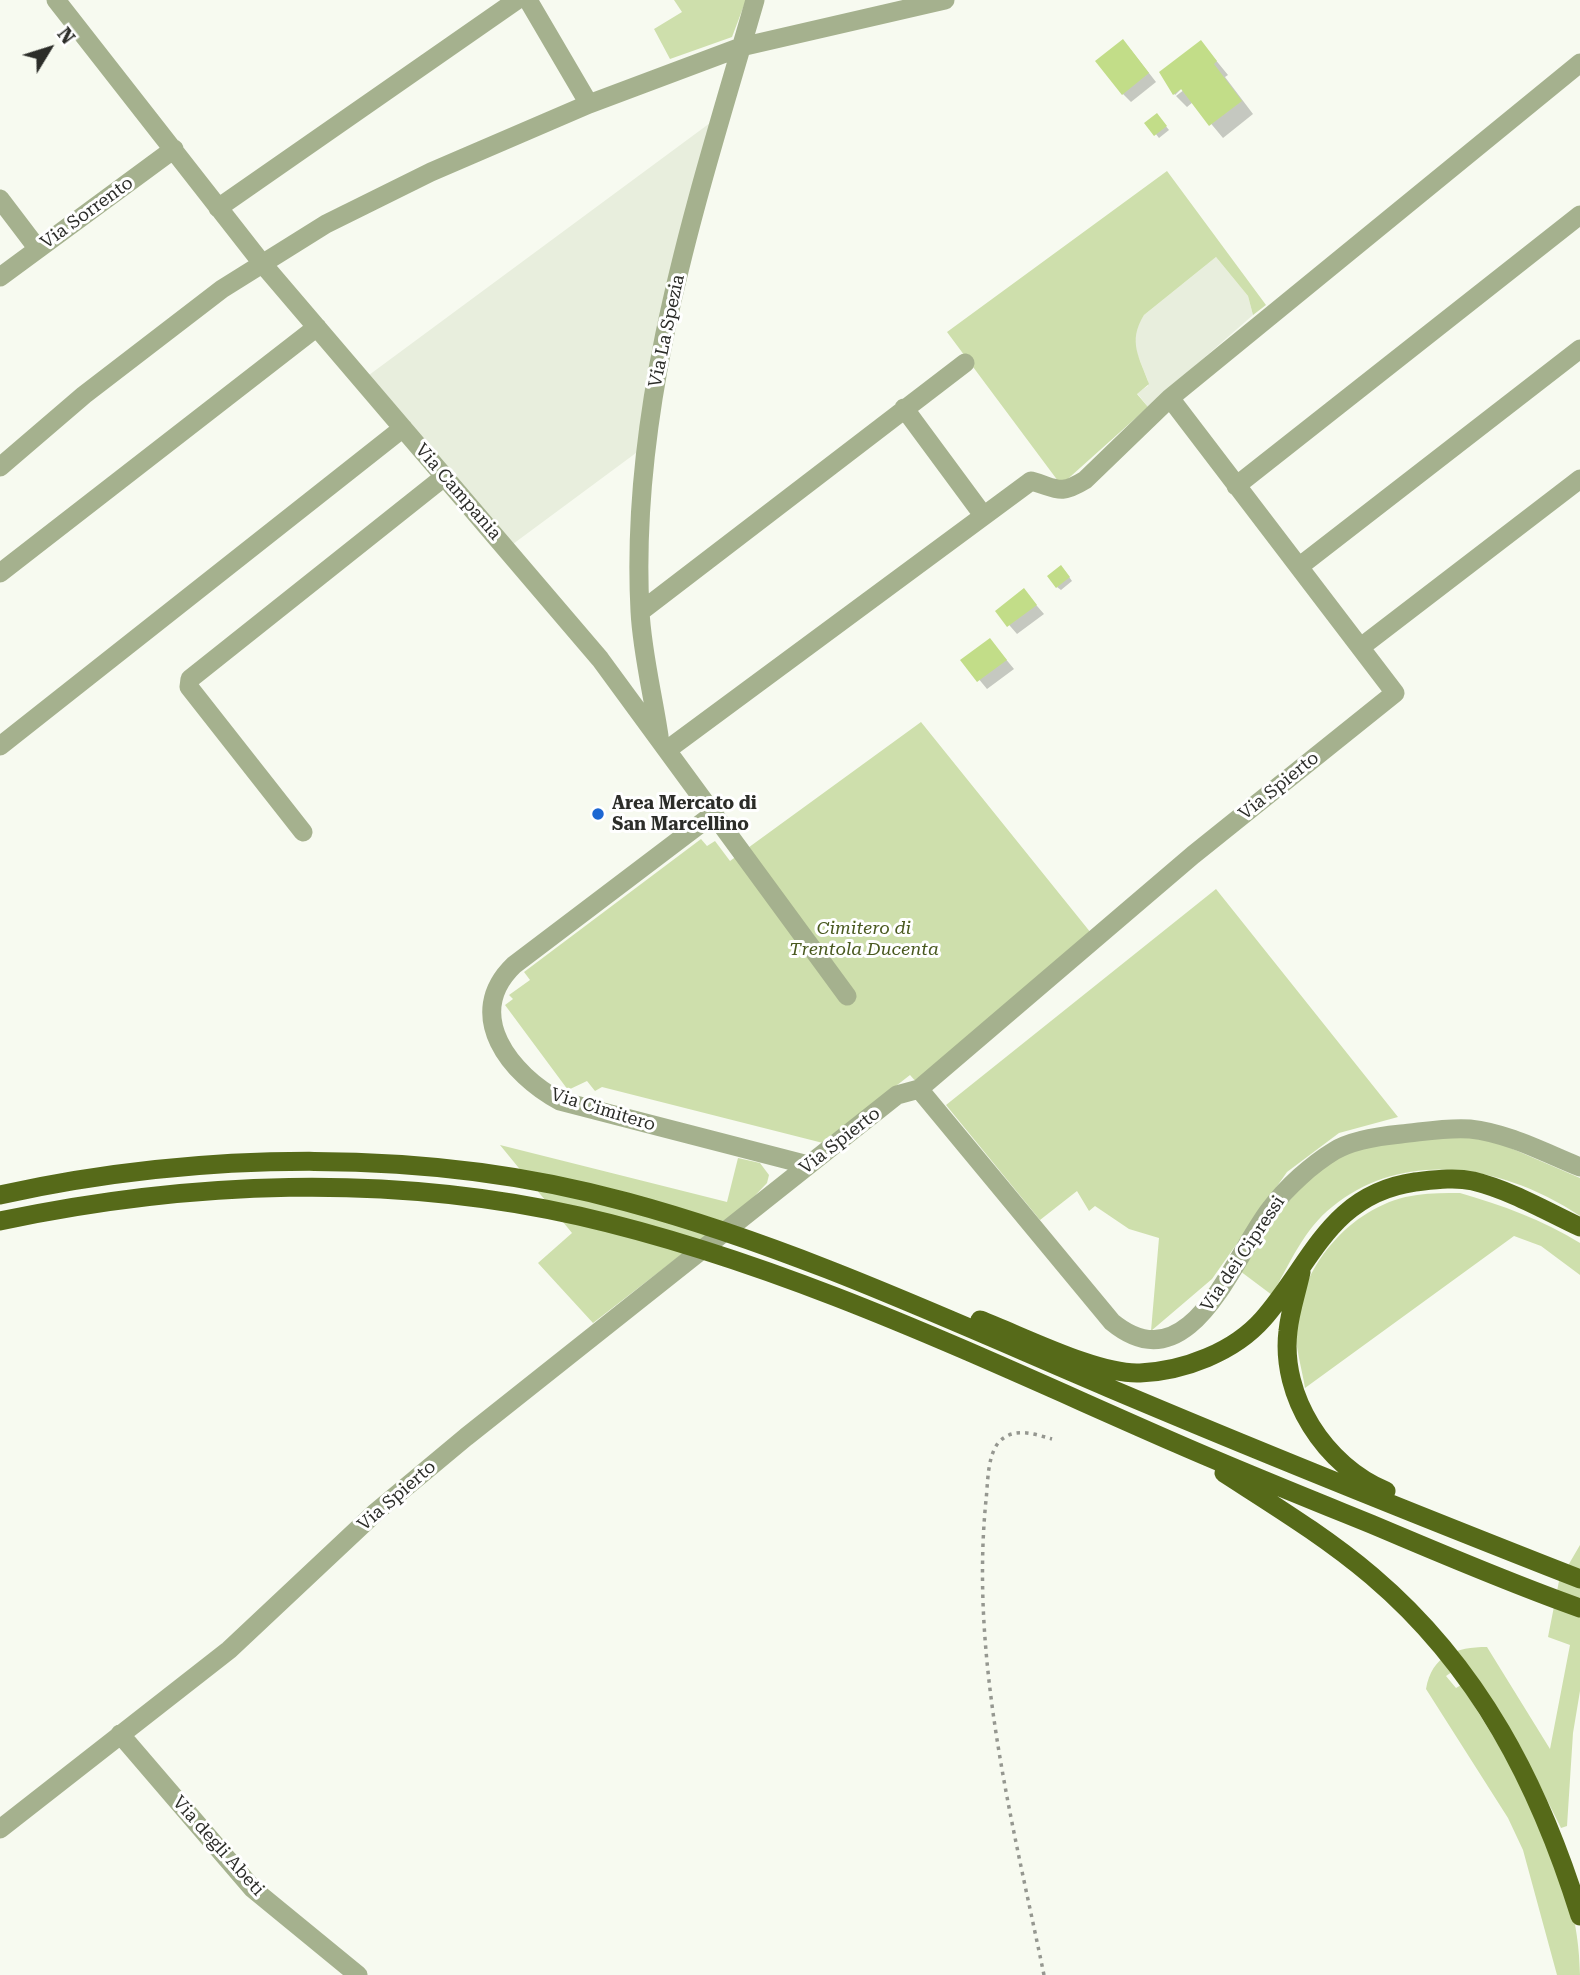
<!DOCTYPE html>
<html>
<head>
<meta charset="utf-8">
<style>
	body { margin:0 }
	#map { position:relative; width:1580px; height:1975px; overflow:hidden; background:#f7faf0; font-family:"Roboto Serif",serif }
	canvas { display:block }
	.north { position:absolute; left:14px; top:14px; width:70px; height:70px; -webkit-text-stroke:5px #fff; paint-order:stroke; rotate:52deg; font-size:19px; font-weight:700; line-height:28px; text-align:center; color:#2c2d29 }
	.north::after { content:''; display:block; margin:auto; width:24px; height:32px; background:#2c2d29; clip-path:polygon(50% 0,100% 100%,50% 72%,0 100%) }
</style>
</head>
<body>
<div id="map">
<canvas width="1580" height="1975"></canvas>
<div class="north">N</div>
</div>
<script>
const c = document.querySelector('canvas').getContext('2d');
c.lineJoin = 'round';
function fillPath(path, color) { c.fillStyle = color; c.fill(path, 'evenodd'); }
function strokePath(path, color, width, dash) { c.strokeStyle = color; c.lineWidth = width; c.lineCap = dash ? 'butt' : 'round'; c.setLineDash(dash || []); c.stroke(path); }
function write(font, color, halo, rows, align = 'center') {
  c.font = font + ' "Roboto Serif",serif'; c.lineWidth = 6; c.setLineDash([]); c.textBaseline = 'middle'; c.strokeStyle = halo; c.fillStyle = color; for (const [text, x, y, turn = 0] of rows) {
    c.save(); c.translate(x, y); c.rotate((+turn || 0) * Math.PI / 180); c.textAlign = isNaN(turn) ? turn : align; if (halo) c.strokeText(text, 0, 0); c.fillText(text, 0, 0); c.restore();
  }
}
fillPath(new Path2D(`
	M710,123L640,450L513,544L369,375Z
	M1216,257L1248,296L1253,315L1148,407L1137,393L1148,386V381L1134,346L1137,326L1144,315Z`), '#e8eedd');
fillPath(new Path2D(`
	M674,0H746L732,37L670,59L654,29L682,12Z
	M1167,171L1266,305L1253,315L1248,296L1216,257L1144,315C1127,342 1140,358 1149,384L1137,394L1148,407L1061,485L947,332Z
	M921,722L1091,933L917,1083L910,1075L823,1143L602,1087L595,1091L587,1081L568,1090L505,1005L513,999L509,995L530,980L524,972L701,839L707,846L715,841L730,861Z
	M1216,889L1398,1117L1339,1133L1287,1172L1212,1279L1151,1331L1159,1238L1129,1229L1095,1206L1089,1211L1077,1191L1040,1220L946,1105Z
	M1452,1134L1492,1140L1580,1178V1216C1505,1166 1406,1147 1332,1207C1304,1229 1289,1265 1272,1295L1240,1271C1274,1220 1304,1166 1367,1146C1393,1137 1425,1137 1452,1134Z
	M500,1145L727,1202L738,1158L760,1163L769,1175L767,1183L748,1203L593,1323L538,1263L572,1233Z
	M1460,1193C1502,1205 1543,1220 1580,1243V1275L1541,1246L1514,1236L1305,1388C1302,1368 1294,1344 1296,1324C1302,1263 1355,1203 1417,1195C1431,1193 1446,1193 1460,1193Z
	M1580,1545V1691L1573,1733L1567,1826L1561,1828L1520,1746L1465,1663L1446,1676L1456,1688L1461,1685C1515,1771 1580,1869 1580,1975H1557L1523,1850L1508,1818L1426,1689C1432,1655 1456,1647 1487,1647L1550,1749L1570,1645L1548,1637L1559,1581Z`), '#cedfac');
fillPath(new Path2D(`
	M1201,42L1228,75L1225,77L1253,114L1223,138L1193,102L1187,107L1176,96L1189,86L1187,83L1175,95L1161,72Z
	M1131,50L1156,82L1131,102L1123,94Z
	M1160,119L1169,130L1159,138L1147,123Z
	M1065,571L1072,581L1061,590L1057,587Z
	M1024,591L1044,614L1017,634L997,611Z
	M990,640L1014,669L987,689L963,660Z`), '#0003');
fillPath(new Path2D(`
	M1123,39L1149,73L1122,95L1095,61Z
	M1201,40L1217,61L1214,64L1242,101L1209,126L1181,89L1173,95L1159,72Z
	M1157,113L1167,126L1154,136L1144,123Z
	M1061,565L1070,577L1056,588L1047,576Z
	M1024,588L1037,605L1007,627L995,611Z
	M990,638L1007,660L977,682L960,660Z`), '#c2dd88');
strokePath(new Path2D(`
	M1044,1975C1012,1820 970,1660 986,1500C988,1483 987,1458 998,1443C1013,1426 1034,1434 1052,1439`), '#959790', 3.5, [3.5, 5]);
strokePath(new Path2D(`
	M56,0L261,262L600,659L847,996
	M528,0L589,104
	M0,199L38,249
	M218,208L517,0
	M0,277L174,149
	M904,408L983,515
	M0,467L84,395L222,289L326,224L431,172L589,104L741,47L945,0
	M1236,486L1580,215
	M1300,566L1580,349
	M0,573L317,327
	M640,612L965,363
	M1361,647L1580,479
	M659,736C653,695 642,652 640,611C629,401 698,198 755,0
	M0,746L403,428
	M667,750L1031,481C1057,488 1059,496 1085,480L1170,398L1580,63
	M712,815L514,965C462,1015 511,1075 560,1101L808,1165
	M303,832L189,687L190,679L444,477
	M919,1089L1112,1322C1191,1387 1234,1254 1271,1208C1287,1187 1311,1165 1334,1151C1352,1140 1380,1136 1401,1134C1422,1132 1448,1127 1470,1129C1508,1133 1545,1153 1580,1167
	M120,1734L253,1889L358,1975
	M0,1829L229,1650L376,1512L466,1437L897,1095L919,1089L1193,855L1395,693L1170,398`), '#a5b18e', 19);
strokePath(new Path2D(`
	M0,1195C200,1151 429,1147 627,1202C794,1247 951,1321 1109,1388C1265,1454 1422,1517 1580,1579
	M0,1221C189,1181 389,1173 579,1216C789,1264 983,1359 1178,1444C1242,1472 1307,1498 1371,1524C1440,1553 1509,1583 1580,1608
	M1301,1272C1297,1291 1290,1311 1288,1331C1280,1396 1325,1466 1386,1491
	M980,1320C1022,1336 1098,1375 1140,1373C1184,1371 1234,1352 1263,1319C1312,1263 1330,1194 1415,1182C1434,1180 1454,1177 1473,1181C1510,1190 1546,1211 1580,1227
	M1224,1473C1275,1506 1326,1537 1372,1576C1479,1667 1539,1784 1580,1916`), '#566a19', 19);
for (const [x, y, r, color] of [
	[598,814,7,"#1d67d2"]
]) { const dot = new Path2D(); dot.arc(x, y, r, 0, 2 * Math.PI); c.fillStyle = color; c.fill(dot); strokePath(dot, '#fff', 2.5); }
write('18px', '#2c2d29', '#fff', [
	["Via Sorrento",87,213,-36],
	["Via La Spezia",667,331,-78],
	["Via Campania",458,492,49],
	["Via Spierto",1279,786,-39],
	["Via Cimitero",603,1110,17],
	["Via Spierto",840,1141,-38],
	["Via dei Cipressi",1243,1254,-56],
	["Via Spierto",397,1496,-41],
	["Via degli Abeti",218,1846,48]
]);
write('bold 18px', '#2c2d29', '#fff', [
	["Area Mercato di",612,804],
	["San Marcellino",612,825]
], 'left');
write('italic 18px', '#49591f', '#fff', [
	["Cimitero di",864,929],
	["Trentola Ducenta",864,950]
]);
</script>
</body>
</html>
